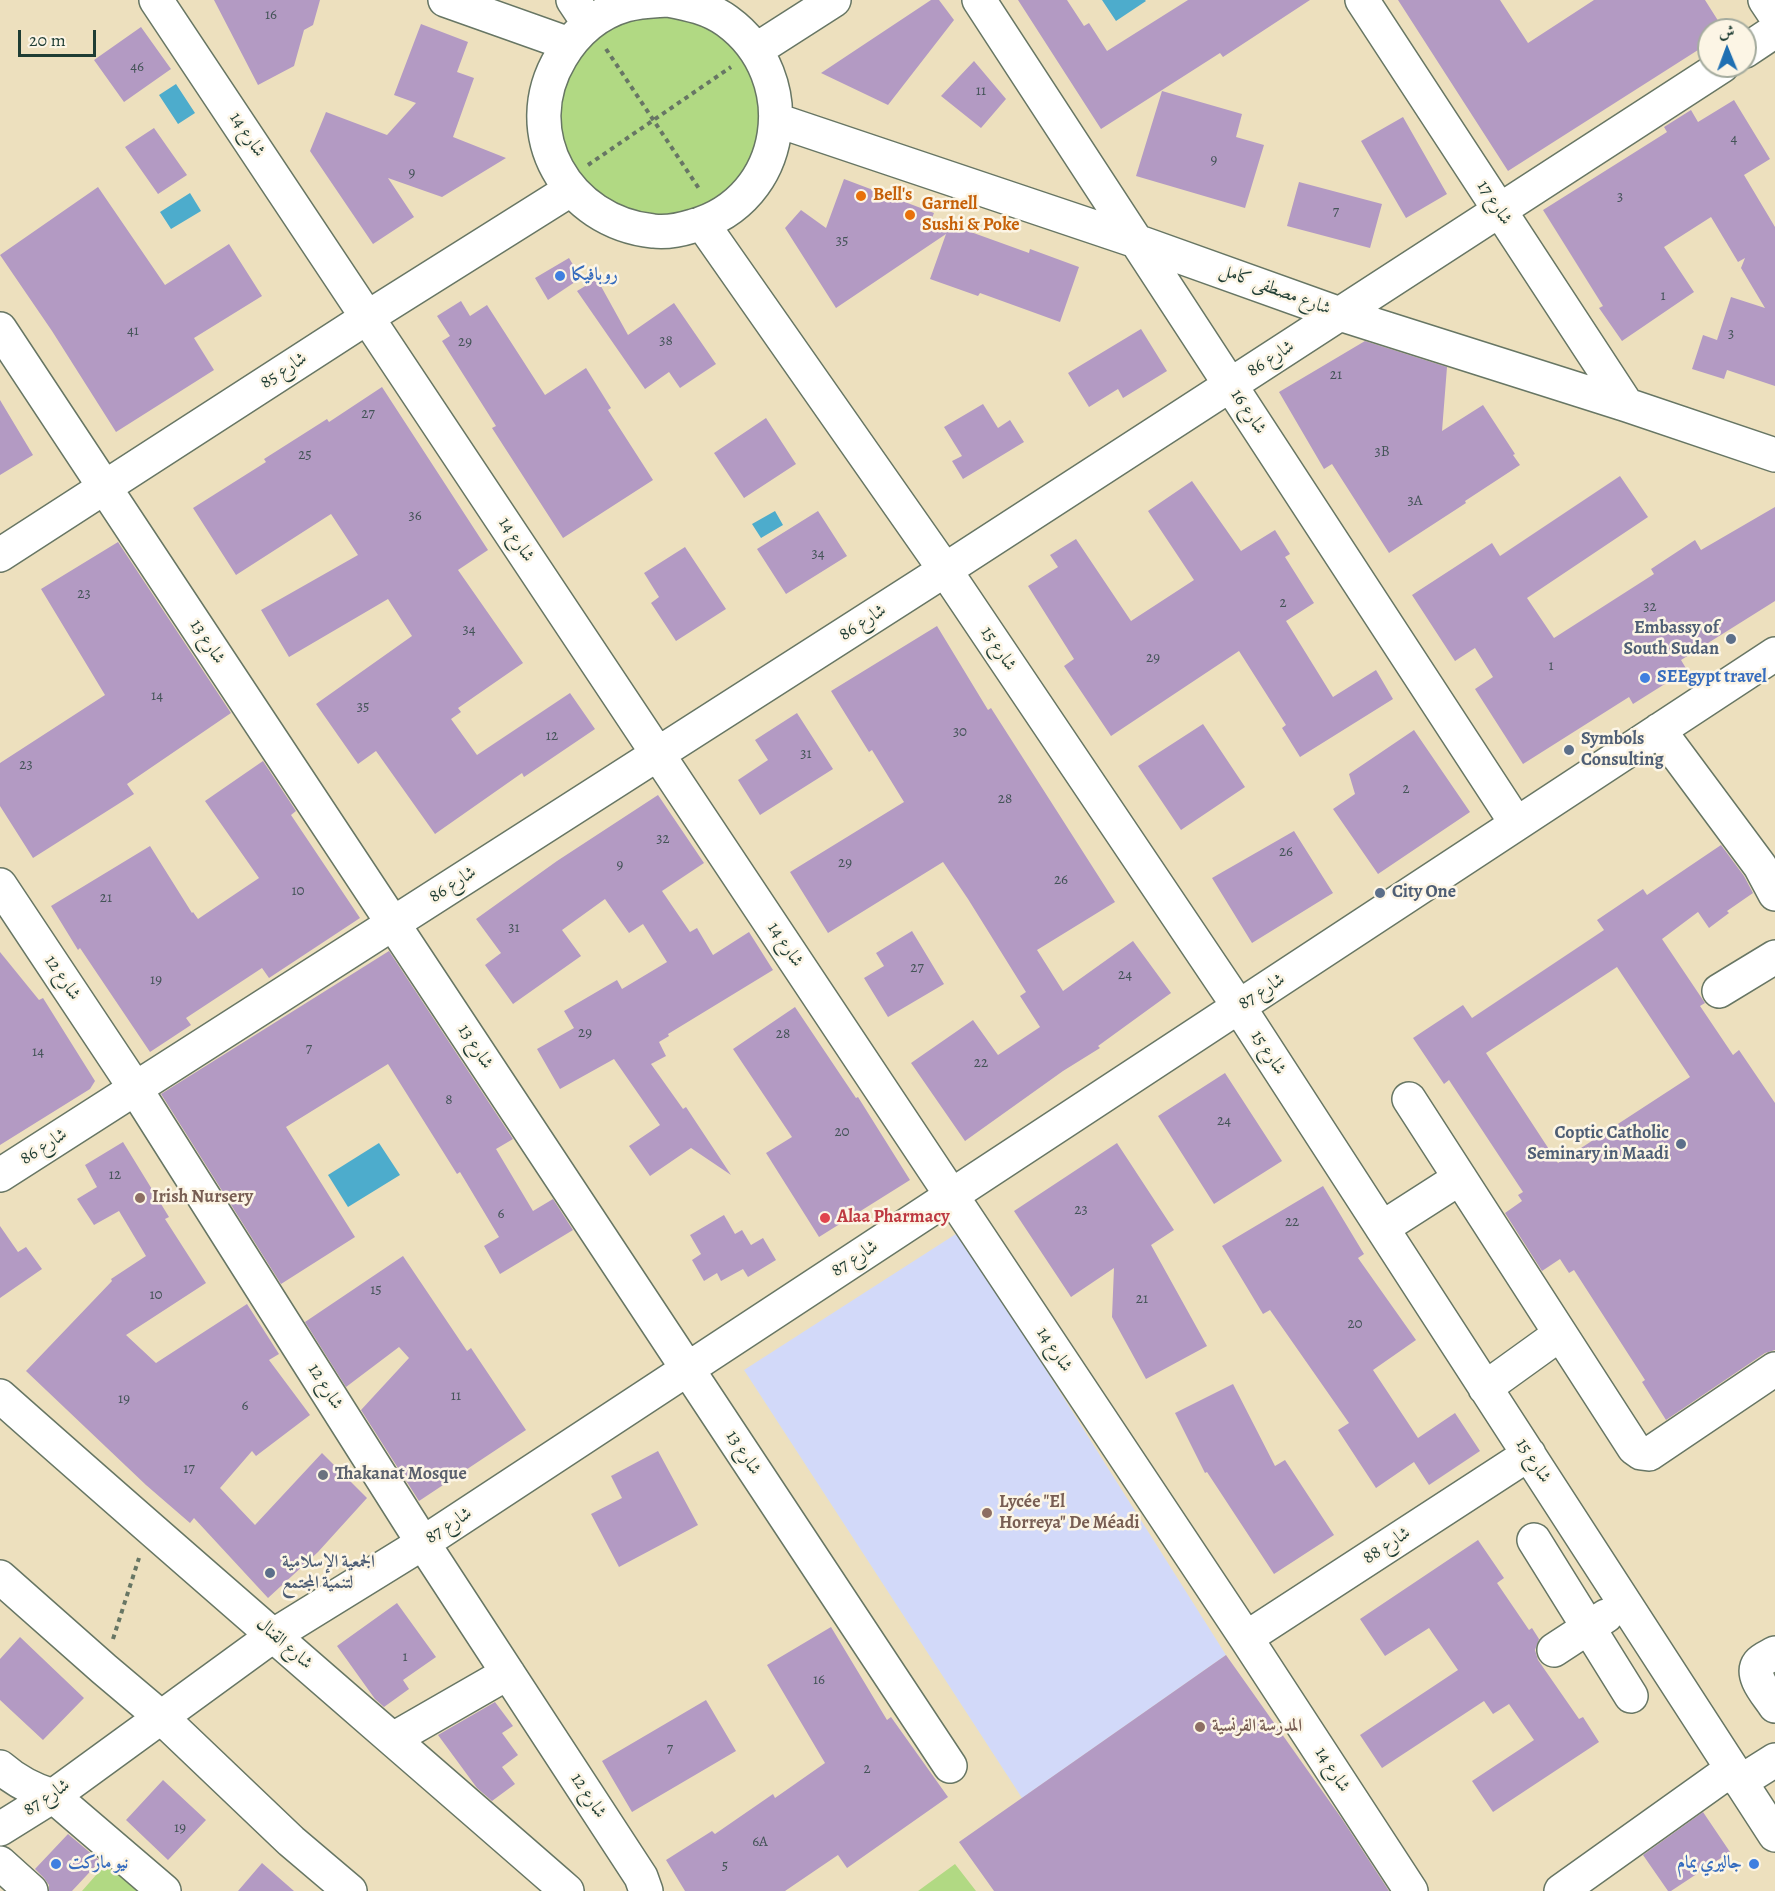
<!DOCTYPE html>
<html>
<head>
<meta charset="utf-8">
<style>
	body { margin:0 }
	#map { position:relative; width:1775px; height:1891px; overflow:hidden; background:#ede0be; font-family:Alegreya,Amiri,serif }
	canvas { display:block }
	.north { position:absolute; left:1697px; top:18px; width:60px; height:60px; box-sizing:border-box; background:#fcf5e5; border:2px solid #a4ab9e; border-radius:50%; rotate:359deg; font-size:16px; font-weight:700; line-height:24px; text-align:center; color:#1f3d34 }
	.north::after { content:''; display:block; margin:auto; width:21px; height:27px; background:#1f6fb2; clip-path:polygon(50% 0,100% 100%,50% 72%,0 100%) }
	.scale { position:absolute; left:18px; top:30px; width:78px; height:27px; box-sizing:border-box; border:3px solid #1f3d34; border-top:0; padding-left:8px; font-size:18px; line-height:21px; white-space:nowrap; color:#1f3d34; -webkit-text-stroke:4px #fcf5e5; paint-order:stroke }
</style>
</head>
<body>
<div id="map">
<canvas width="1775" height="1891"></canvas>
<div class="north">ش</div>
<div class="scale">20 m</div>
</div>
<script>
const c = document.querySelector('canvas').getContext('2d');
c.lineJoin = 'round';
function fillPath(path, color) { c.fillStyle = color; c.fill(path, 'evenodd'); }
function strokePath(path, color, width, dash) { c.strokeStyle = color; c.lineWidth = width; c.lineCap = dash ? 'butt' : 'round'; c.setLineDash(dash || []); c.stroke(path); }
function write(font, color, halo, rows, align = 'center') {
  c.font = font + ' Alegreya,Amiri,serif'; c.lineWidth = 5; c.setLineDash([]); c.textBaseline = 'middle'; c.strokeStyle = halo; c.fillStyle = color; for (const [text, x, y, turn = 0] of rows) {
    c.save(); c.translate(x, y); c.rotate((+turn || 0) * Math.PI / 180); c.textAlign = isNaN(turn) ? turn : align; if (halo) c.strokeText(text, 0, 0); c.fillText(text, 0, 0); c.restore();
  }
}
fillPath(new Path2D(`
	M959,1232L1226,1655L1022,1798L744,1370Z`), '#d2d9f9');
fillPath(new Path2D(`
	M553 112a106 106 0 1 1 212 0a106 106 0 1 1-212 0Z
	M111,1858L149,1891H82Z
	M955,1864L976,1891H918Z`), '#b1d983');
fillPath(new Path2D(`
	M1102,0H1145L1146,1L1116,21Z
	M176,84L195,113L178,124L159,95Z
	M190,193L201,211L171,229L160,212Z
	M775,511L783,525L761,538L752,524Z
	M379,1143L400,1175L348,1207L328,1175Z`), '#4daccc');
fillPath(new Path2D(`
	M214,0H320L313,25L304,30L294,66L258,85Z
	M931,0H939L954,20L888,105L821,73Z
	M1018,0H1067L1084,26L1089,23L1107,51L1188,0H1310L1223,57L1220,53L1101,129Z
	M1398,0H1500L1528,43L1594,0H1705L1724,30H1709V43L1508,171Z
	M421,24L468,42L457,72L474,78L453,137L506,158L442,197L388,178L414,217L373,244L310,151L326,112L387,135L416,103L394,95Z
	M141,27L171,69L124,102L94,60Z
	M974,61L1006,99L981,128L941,96Z
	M1162,91L1242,114L1236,137L1264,145L1245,208L1136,176Z
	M1734,100L1770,159L1744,175L1775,227V386L1727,370L1724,379L1692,369L1703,335L1717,340L1731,297L1765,308L1741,268L1745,258L1738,262L1711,217L1664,247L1694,292L1622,341L1599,308L1603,306L1543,210L1667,132L1664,127L1691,110L1698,122Z
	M1403,117L1447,194L1406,218L1361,141Z
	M154,128L187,175L158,194L125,147Z
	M844,179L934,213L932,218L1029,253L1030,249L1079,267L1060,322L980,293L978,296L930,279L946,234L836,308L785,228L801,210L826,228Z
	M1299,182L1382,204L1370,248L1287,226Z
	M98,187L165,285L229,244L262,296L194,338L214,370L116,432L52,331L0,255Z
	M569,258L581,278L548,300L535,278Z
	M597,279L628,335L674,303L716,364L680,388L669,372L645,389L577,291Z
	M461,301L470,316L487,305L545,395L586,368L611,408L608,410L653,480L563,538L492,428L496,426L442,341L450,336L437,316Z
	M1141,329L1167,371L1123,398L1118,389L1089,407L1068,373Z
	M1365,341L1447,367L1442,431L1483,405L1515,454L1513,455L1520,465L1465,501L1466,503L1389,553L1332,464L1324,469L1279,392Z
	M382,387L488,550L458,570L523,663L458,708L461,712L451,719L477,755L570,693L595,729L524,777L522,773L435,834L376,751L358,764L316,704L412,636L388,599L289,657L261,610L358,555L331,514L236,575L193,508L266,462L264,459L327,419L329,422Z
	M0,400L33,455L0,475Z
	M983,404L998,428L1010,420L1024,442L963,479L952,461L962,456L944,427Z
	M766,418L796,464L744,498L714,453Z
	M1620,476L1648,517L1527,598L1554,638L1654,574L1651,569L1695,540L1701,550L1775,507V601L1681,660L1687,670L1633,704L1629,697L1523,764L1475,689L1493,677L1475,648L1455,661L1412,595L1492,543L1500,556Z
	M1192,481L1241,551L1275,530L1290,554L1285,557L1314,603L1286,621L1333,697L1376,670L1393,699L1300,757L1282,728L1286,725L1239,651L1111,736L1064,666L1074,659L1028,586L1058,567L1050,555L1076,539L1131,621L1194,580L1148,511Z
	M818,511L847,556L786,594L757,549Z
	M118,542L231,713L127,784L134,794L33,858L0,806V763L105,695L41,589Z
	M685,547L726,609L676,641L651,603L659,597L644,573Z
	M937,626L988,710L991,708L1115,902L1037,950L1063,991L1133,941L1171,993L1098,1046L1100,1048L1063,1071L965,1141L911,1063L973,1020L998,1055L1040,1027L1020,996L1026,992L968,899L943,862L828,933L790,872L904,802L872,750L869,752L831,691Z
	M797,713L833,769L760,815L738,780L768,760L755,740Z
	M1203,724L1245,787L1181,830L1138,766Z
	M1414,730L1470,812L1378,874L1333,809L1355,794L1349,774Z
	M263,761L296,811L291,815L360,918L269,978L262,968L186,1018L191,1025L150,1052L80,948L78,950L51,906L150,846L192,913L193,912L198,919L259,878L205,801Z
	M658,795L704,863L662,891L690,932L697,928L713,955L749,932L773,970L668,1034L669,1036L659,1042L666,1056L651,1064L683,1109L686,1107L731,1175L691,1148L650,1176L629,1146L660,1125L614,1059L560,1089L537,1049L574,1028L564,1011L617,980L622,989L667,962L643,924L629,933L605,899L562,930L581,956L513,1004L485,965L501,953L476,919L557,861Z
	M1294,831L1333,893L1252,943L1212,878Z
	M1721,845L1744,876L1753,893L1727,911L1729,913L1709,928L1698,912L1662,939L1705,1003L1700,1006L1733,1055L1739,1050L1775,1103V1350L1765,1353L1666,1420L1642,1382L1645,1380L1574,1270L1569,1273L1560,1259L1542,1271L1505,1213L1522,1201L1518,1195L1523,1192L1449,1080L1444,1084L1413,1038L1463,1005L1472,1018L1604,930L1597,920L1643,889L1647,895ZM1617,967L1690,1077L1558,1163L1486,1053Z
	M912,931L944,984L888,1017L864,978L884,966L876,953Z
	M389,951L513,1139L496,1149L533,1211L553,1199L573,1230L500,1274L484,1246L499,1237L460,1172L457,1174L388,1064L286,1127L355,1237L281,1284L161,1094Z
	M0,952L39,1000L43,998L95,1081L90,1089L0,1145Z
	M795,1007L856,1098L858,1097L910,1180L819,1237L766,1153L792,1137L733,1049Z
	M1225,1073L1282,1161L1214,1204L1158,1116Z
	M123,1142L169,1217L165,1219L206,1283L126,1335L156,1363L247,1304L279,1354L269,1360L310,1415L256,1456L252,1451L220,1488L255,1525L322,1453L367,1498L318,1552L268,1598L194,1518L190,1523L146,1485L26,1371L112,1281L111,1279L146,1256L119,1211L94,1225L77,1199L97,1187L85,1165Z
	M1117,1143L1174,1230L1151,1245L1207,1346L1146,1379L1112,1317L1114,1268L1071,1297L1014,1211Z
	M1323,1186L1364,1254L1358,1258L1416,1340L1373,1370L1418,1438L1455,1413L1480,1451L1429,1485L1414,1462L1376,1488L1338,1430L1349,1423L1270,1310L1263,1314L1222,1246Z
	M724,1215L735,1234L742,1230L751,1245L763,1238L776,1260L748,1277L743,1269L721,1281L717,1273L704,1281L692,1260L701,1254L690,1235Z
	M0,1226L18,1252L26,1247L42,1269L0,1298Z
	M403,1256L467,1351L471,1348L526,1430L419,1501L361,1410L409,1358L399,1347L346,1387L305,1322Z
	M1233,1384L1275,1466L1285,1460L1334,1535L1274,1574L1207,1472L1205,1473L1175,1413Z
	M658,1451L698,1525L619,1567L591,1514L622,1498L611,1476Z
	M1478,1540L1504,1578L1497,1583L1529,1630L1532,1628L1539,1639L1535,1650L1538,1660L1579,1719L1583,1717L1599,1742L1493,1812L1472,1781L1534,1740L1509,1704L1493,1714L1484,1701L1382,1768L1360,1735L1458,1670L1429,1628L1385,1656L1360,1619Z
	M397,1603L436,1657L403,1680L409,1689L384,1707L375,1699L337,1646Z
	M831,1627L887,1720L891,1717L948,1797L847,1868L838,1855L785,1891H685L666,1860L712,1831L715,1834L773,1794L775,1798L825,1763L767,1665Z
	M20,1637L84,1698L43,1740L0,1700V1659Z
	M1226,1655L1342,1819L1389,1891H994L959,1842Z
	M706,1700L736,1751L632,1812L602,1761Z
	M495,1702L513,1726L502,1733L518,1755L502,1767L515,1784L492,1801L477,1788L438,1735Z
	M163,1780L206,1820L168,1860L126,1820Z
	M1703,1812L1730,1852L1671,1891H1668L1643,1855Z
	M68,1834L100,1861L72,1891H49V1885L44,1878L35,1869Z
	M262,1863L294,1891H238Z`), '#b39ac3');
const minor = new Path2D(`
	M156,0L1246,1638L1411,1891
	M445,0L569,44
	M573,0L589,24
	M667,0C653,1 640,1 626,5C598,13 576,32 561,57C515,133 567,222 653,231C666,233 680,230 693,226C787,200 804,77 727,21C709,8 689,4 668,0
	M979,0L1516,823
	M1362,0L1627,405
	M1765,0L1775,15
	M756,50L834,0
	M1745,51L1775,31
	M776,120L1136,241L1340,314L1627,405L1775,455
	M702,223L945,570L1239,1007L1775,1835
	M0,329L950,1766
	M0,555L368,317L570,190
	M1659,730L1760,866L1775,894
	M0,885L135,1088L423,1543L641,1877L646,1891
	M1719,991L1775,957
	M1409,1099L1634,1448L1641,1453L1649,1454L1775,1369
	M0,1175L945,570L1722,66
	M1382,1228L1460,1178
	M1485,1388L1560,1334
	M0,1396C188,1563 378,1726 567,1891
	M1534,1540L1631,1696
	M0,1577L104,1669L162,1718L291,1841L350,1891
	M1246,1638L1529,1454
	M1554,1650L1606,1616
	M1775,1653C1770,1656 1762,1659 1759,1663C1749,1676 1769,1696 1775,1706
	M393,1739L508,1673
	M0,1767C16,1781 33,1790 53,1796L164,1891
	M1740,1782L1775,1760
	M0,1829L53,1796L274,1635L423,1543L1775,654
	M0,1863L31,1891
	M1561,1891L1732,1769`);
strokePath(minor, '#677664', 36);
strokePath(new Path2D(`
	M606,49L700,190
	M588,165L731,67
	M113,1639L139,1558`), '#677664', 4, [4.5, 4.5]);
strokePath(minor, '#fff', 33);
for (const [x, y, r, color] of [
	[861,196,6,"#e8710a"],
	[910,215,6,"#e8710a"],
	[560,276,6,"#3f7fe0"],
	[1731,639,6,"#5c6f8a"],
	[1645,678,6,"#3f7fe0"],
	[1569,750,6,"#5c6f8a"],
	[1380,893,6,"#5c6f8a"],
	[1681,1144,6,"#5c6f8a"],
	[140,1198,6,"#8d6e63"],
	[825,1218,6,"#e0444e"],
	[323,1475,6,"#6b7280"],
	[987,1513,6,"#8d6e63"],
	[270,1573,6,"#5c6f8a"],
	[1200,1727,6,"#8d6e63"],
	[56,1864,6,"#3f7fe0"],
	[1754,1864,6,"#3f7fe0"]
]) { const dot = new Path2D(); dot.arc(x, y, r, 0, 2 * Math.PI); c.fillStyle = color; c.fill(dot); strokePath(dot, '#fcf5e5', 2); }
write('15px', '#445458', null, [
	["16",271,15],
	["46",137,67],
	["11",981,91],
	["4",1734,139],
	["9",1214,160],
	["9",412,173],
	["3",1620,197],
	["7",1336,212],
	["35",842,241],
	["1",1663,296],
	["41",133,331],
	["3",1731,334],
	["38",666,341],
	["29",465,342],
	["21",1336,375],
	["27",368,414],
	["3B",1382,452],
	["25",305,455],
	["3A",1415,501],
	["36",415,516],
	["34",818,554],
	["23",84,594],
	["2",1283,603],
	["32",1650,607],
	["34",469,630],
	["29",1153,658],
	["1",1551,666],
	["14",157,696],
	["35",363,707],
	["30",960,732],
	["12",552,736],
	["31",806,754],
	["23",26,765],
	["2",1406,789],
	["28",1005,799],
	["32",663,839],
	["26",1286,852],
	["29",845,863],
	["9",620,865],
	["26",1061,880],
	["10",298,891],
	["21",106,898],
	["31",514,928],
	["27",917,968],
	["24",1125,975],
	["19",156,980],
	["29",585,1033],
	["28",783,1034],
	["7",309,1049],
	["14",38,1052],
	["22",981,1063],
	["8",449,1100],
	["24",1224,1121],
	["20",842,1132],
	["12",115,1175],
	["23",1081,1210],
	["6",501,1214],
	["22",1292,1222],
	["15",376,1290],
	["10",156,1295],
	["21",1142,1299],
	["20",1355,1324],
	["11",456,1396],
	["19",124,1399],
	["6",245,1406],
	["17",189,1469],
	["1",405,1657],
	["16",819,1680],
	["7",670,1749],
	["2",867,1769],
	["19",180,1828],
	["6A",760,1842],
	["5",725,1866]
]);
write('18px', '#1f3d34', '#fcf5e5', [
	["شارع 14",247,135,56],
	["شارع 17",1494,203,57],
	["شارع مصطفى كامل",1275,290,20],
	["شارع 86",1271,359,-33],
	["شارع 85",284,371,-33],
	["شارع 16",1248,412,57],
	["شارع 14",516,540,56],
	["شارع 86",863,623,-33],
	["شارع 13",207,642,57],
	["شارع 15",998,649,56],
	["شارع 86",453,885,-33],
	["شارع 14",785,945,56],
	["شارع 12",62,978,56],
	["شارع 87",1262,992,-33],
	["شارع 13",475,1047,57],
	["شارع 15",1268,1053,57],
	["شارع 86",44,1147,-33],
	["شارع 87",855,1259,-33],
	["شارع 14",1054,1350,56],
	["شارع 12",325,1387,58],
	["شارع 13",743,1453,57],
	["شارع 15",1533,1461,57],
	["شارع 87",449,1526,-33],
	["شارع 88",1387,1546,-33],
	["شارع القنال",284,1644,41],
	["شارع 14",1332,1770,57],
	["شارع 12",588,1796,57],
	["شارع 87",47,1798,-34]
]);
write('bold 18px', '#c56008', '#fcf5e5', [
	["Bell's",873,196],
	["Garnell",922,205],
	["Sushi & Poke",922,226]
], 'left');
write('bold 18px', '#366cbe', '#fcf5e5', [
	["روبافيكا",572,276],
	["SEEgypt travel",1657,678],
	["نيو ماركت",68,1864],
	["جاليري يمام",1742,1864,"right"]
], 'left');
write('bold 18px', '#4e5e75', '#fcf5e5', [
	["Embassy of",1719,629,"right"],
	["South Sudan",1719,650,"right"],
	["Symbols",1581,740],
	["Consulting",1581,761],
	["City One",1392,893],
	["Coptic Catholic",1669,1134,"right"],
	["Seminary in Maadi",1669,1155,"right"],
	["الجمعية الإسلامية",282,1563],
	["لتنمية المجتمع",282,1584]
], 'left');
write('bold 18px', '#785e54', '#fcf5e5', [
	["Irish Nursery",152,1198],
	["Lycée \"El",999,1503],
	["Horreya\" De Méadi",999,1524],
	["المدرسة الفرنسية",1212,1727]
], 'left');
write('bold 18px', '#be3a42', '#fcf5e5', [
	["Alaa Pharmacy",837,1218]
], 'left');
write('bold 18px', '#5b616d', '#fcf5e5', [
	["Thakanat Mosque",335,1475]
], 'left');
</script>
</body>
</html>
